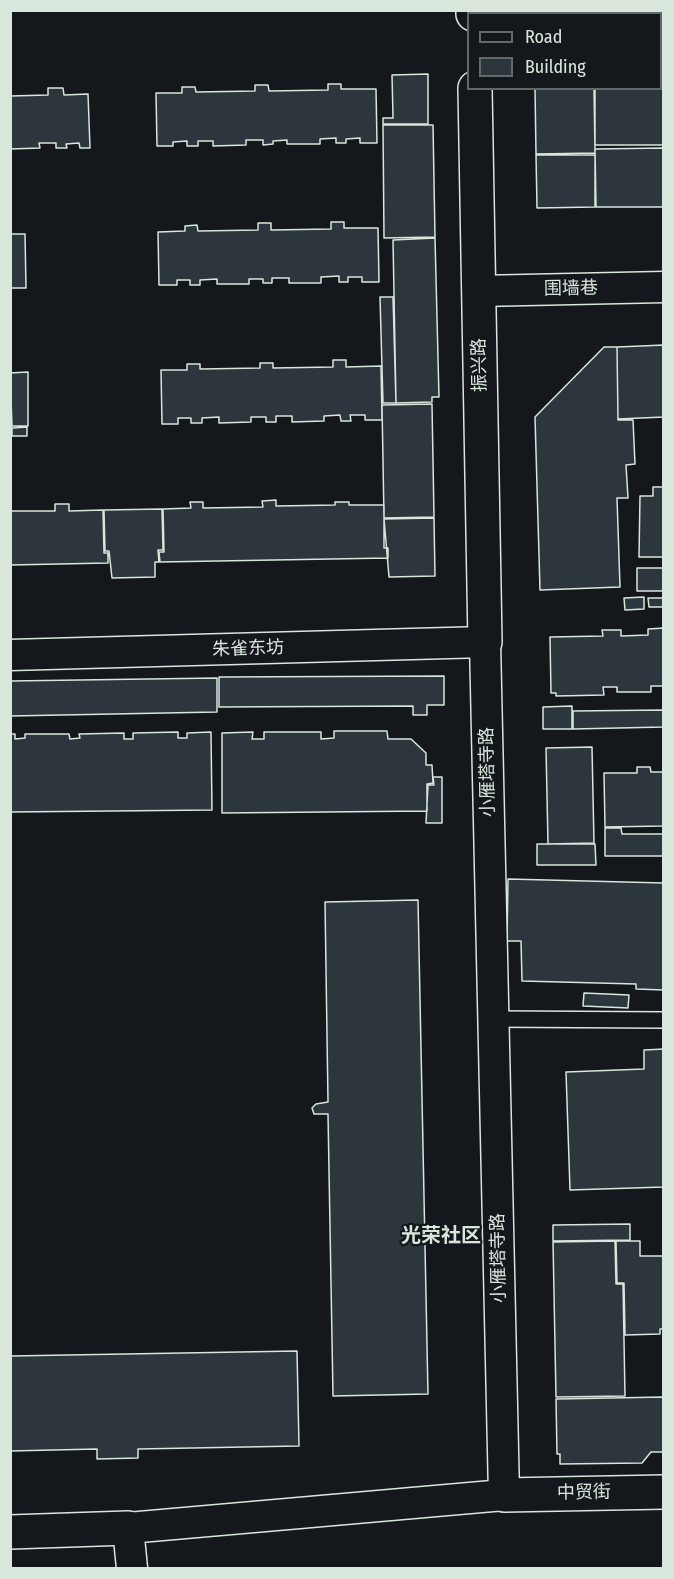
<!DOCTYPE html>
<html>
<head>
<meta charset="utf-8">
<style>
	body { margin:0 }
	#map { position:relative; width:674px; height:1579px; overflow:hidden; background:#14181c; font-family:"Fira Sans Condensed",sans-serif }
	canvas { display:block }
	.frame { position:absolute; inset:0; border:12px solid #d8e6dc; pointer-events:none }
	.legend { position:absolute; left:467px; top:12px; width:195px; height:78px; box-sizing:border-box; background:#14181c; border:2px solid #626a69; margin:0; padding:8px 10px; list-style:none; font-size:18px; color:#d8e6dc }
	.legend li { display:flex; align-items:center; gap:12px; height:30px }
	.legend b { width:30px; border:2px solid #626a69 }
</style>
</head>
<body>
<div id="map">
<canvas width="674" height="1579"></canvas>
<div class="frame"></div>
<ul class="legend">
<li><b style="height:8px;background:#14181c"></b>Road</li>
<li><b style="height:16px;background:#2c363c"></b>Building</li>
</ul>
</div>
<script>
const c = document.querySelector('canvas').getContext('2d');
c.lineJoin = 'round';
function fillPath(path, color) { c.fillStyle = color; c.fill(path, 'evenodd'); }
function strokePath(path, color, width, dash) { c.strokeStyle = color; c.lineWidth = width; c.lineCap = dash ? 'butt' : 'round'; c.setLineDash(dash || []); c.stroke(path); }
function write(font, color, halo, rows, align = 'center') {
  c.font = font + ' "Fira Sans Condensed","Noto Sans SC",sans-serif'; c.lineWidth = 4.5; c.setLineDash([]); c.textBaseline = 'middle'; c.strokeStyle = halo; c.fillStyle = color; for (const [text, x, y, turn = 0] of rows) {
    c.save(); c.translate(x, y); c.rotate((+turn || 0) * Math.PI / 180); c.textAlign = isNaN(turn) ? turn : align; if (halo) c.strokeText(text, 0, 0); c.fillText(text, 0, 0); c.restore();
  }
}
const building = new Path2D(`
	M537,10H579V14H537Z
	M580,10H639V14H580Z
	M428,74V124H383V118H393L392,75Z
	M328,84H341V89H376L377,143H360V138L346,139V143H336V138L320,139V144H287V140L273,141V144L263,145V140H246V145L213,146V141H198V146H187V141L173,142V146H157L156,93H182V87H195L196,92L255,91V85H268L269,91L328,90Z
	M660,86H664V145H595V88H660Z
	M48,88H63L64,95L88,94L90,148H80L79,143L66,144L67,148H56V143H39L40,148L10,149V96L48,95Z
	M535,88H594L595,153L536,154Z
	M383,125H433L435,237L384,238Z
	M664,148V207H596L595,149Z
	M536,155H595V207L537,208Z
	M331,222H344V228H378L379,282H362V277H348V282H339V276L321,277V283H289V278H272V283H263V279H249V284H217V279L200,280V285H190V280H177V285H159L158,232L185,231V226L197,225L198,231L258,230V223H271V230L331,229Z
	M10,234H25L26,288H10Z
	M435,238L439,397H432V402L396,403L393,240Z
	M380,297H393L396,403H383Z
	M664,345V417L618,419L617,347Z
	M604,347H617L618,420H633L635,464L626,465L628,498H617L620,587L540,590L535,417Z
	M333,360H346V367L381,366L382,420H365V415H350L351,421H341L340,415L324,416V421L292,422V416H276V422H266V417H251V422L219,423V417L202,418V423H191V418H178V424H162L161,370H187V364H200V369L260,368V363H273V368L333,367Z
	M28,372V426H12L10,373Z
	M432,404L434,517L384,518L382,405Z
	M27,427V436H12V428Z
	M653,487H664V557H639L640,496H653Z
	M276,500V506L335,505V502H349V505H384V548H388V558L160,562L159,552H164L163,509L191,508L190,502H203V508L263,507L262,501Z
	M55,504H69V511L103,510L104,553H108V563L10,565V511H55Z
	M162,509L163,550H158L159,562H155V577L112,578L109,551H105L104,510Z
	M434,518L435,576L389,577L384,519Z
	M637,568H664V591H637Z
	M644,597V609L625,610L624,598Z
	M648,598H664V607H649Z
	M664,628V686H651V692H617V687H603L604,695L556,696V693H551L550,637L603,636L602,630H621V636L648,635V629Z
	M444,676V705H427V715H413V706L219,707V677Z
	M217,678V712L10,716V681Z
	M572,706V729H543V707Z
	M664,710V727L573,729V711Z
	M334,731H387L388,739H411L426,753V765H432L433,783L427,784V811L222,813V733L253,732L252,739H264V732H321V739L334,738Z
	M178,732V738H187V733L211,732L212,810L10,812V734H15V739L25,738V734H69L70,739L80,738L79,734L124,733V739H133V733Z
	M592,747L594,843L548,844L546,748Z
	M637,767H650L651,772H664V826L605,827L604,773H637Z
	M433,777H442V823H426L428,785H434Z
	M605,828H621L622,834H664V856H605Z
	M537,844H595L596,865H537Z
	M508,879L664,883V990L636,989V984L522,981L521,941H507Z
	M418,900L428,1394L333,1396L328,1114H314L312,1108L316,1104L328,1102L325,902Z
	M584,993L629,995L628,1008L583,1006Z
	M664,1049V1187L570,1190L566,1072L644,1069V1050Z
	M630,1224V1240L553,1241V1225Z
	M615,1241L616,1284H623L625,1396L556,1397L553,1242Z
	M616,1241H640V1256H664V1329H660V1334L625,1335L624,1283H617Z
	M297,1351L299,1446L138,1449V1458L97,1459V1449L10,1451V1356Z
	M664,1397V1452H651L642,1463L560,1464V1454H557L556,1399Z`);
fillPath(building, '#2c363c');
strokePath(building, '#d8e6dc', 1.5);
const service = new Path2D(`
	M493,1019L664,1020`);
const minor = new Path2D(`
	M479,291L664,287
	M10,655L485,642L504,1495L128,1528L132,1568`);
const tertiary = new Path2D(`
	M473,10V14
	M475,88L485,642
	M504,1495L664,1492
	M10,1532L128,1528`);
strokePath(service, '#d8e6dc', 18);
strokePath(minor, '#d8e6dc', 33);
strokePath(tertiary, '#d8e6dc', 36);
strokePath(service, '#14181c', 15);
strokePath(minor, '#14181c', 30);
strokePath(tertiary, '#14181c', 33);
write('18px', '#d8e6dc', '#14181c', [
	["围墙巷",571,289,-1],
	["振兴路",480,365,-91],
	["朱雀东坊",248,649,-2],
	["小雁塔寺路",488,772,-91],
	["小雁塔寺路",499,1258,-91],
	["中贸街",584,1493,-1]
]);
write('bold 20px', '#d8e6dc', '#14181c', [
	["光荣社区",441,1236]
]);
</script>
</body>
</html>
